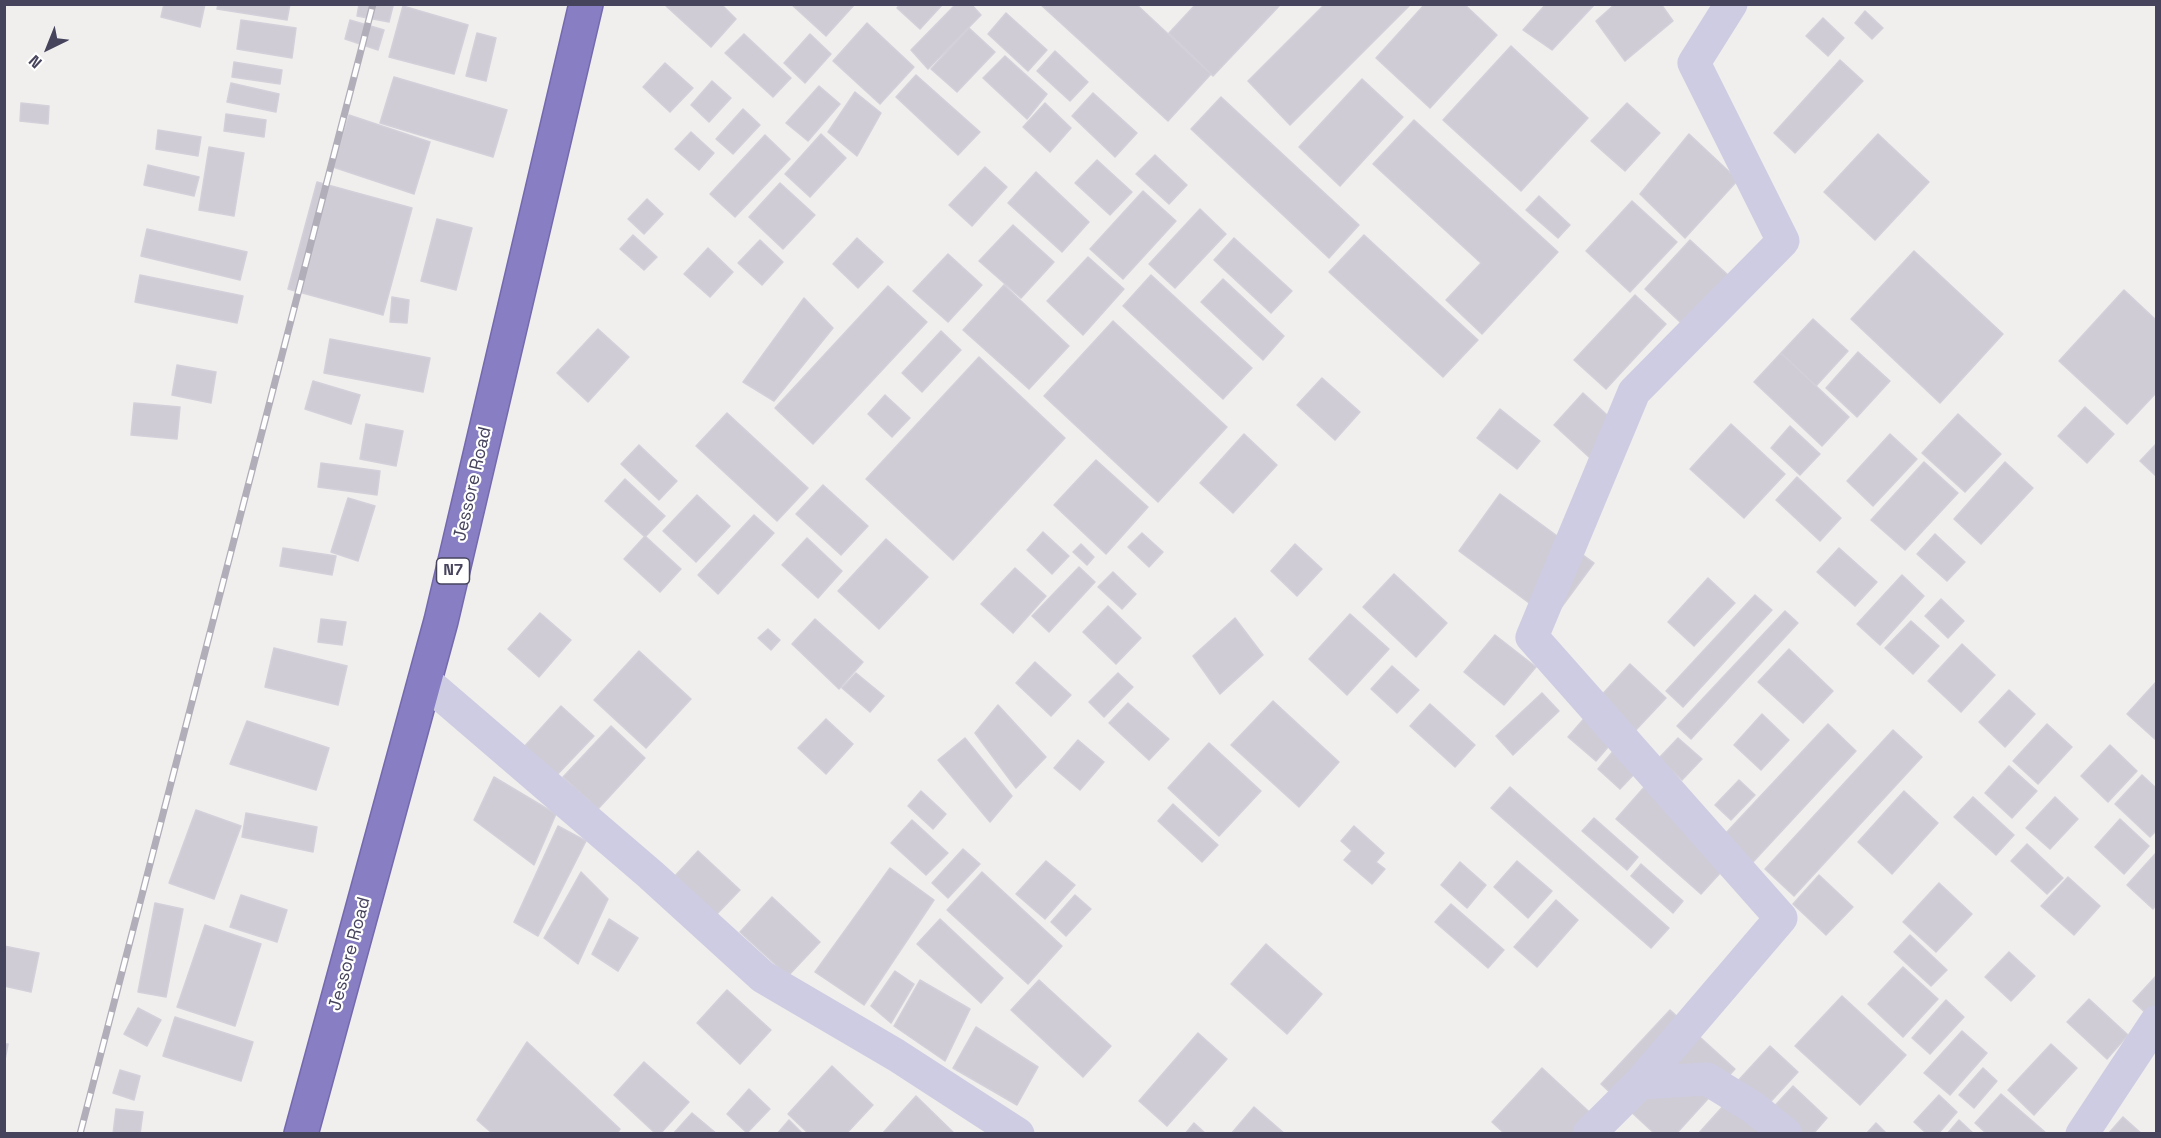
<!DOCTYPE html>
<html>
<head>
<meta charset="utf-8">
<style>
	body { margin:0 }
	#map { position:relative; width:2161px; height:1138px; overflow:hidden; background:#f0efed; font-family:"Space Grotesk",sans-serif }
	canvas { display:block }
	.frame { position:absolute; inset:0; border:6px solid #46435d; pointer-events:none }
	.north { position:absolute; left:18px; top:18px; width:60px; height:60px; -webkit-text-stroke:4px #fff; paint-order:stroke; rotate:223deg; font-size:16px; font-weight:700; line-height:24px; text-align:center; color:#46435d }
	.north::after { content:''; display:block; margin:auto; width:21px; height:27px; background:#46435d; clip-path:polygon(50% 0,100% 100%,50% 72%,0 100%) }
</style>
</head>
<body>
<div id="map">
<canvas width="2161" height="1138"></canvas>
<div class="frame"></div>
<div class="north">N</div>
</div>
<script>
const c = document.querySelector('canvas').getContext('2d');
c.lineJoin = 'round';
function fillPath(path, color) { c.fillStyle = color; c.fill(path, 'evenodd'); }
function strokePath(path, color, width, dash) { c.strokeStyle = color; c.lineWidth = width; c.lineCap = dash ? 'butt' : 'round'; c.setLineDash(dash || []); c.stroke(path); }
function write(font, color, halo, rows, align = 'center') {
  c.font = font + ' "Space Grotesk",sans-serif'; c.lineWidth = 4.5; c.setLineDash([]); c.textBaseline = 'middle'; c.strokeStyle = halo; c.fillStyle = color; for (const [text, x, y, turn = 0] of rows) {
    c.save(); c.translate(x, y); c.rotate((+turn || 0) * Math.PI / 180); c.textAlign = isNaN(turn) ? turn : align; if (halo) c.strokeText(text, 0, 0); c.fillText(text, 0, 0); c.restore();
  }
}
const building = new Path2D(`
	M164,4H205L200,27L161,17Z
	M218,4H290L287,20L217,9Z
	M359,4L393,6L389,22L357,16Z
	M668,4H721L736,19L711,47L666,6Z
	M791,4H855L826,36Z
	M900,4H943L920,29L897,8Z
	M956,4H971L981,15L928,69L911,50Z
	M1040,4H1136L1211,74L1168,121Z
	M1196,4H1281L1213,76L1169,33Z
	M1325,4H1411L1290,125L1248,81Z
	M1425,4H1464L1497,35L1430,108L1376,58Z
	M1546,4H1595L1552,50L1523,30Z
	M1615,4H1661L1673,21L1625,61L1596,21Z
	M403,6L468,25L454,74L389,57Z
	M1865,11L1883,28L1872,39L1855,23Z
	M1006,13L1047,50L1028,71L988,34Z
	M1823,18L1844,38L1828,56L1806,36Z
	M241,20L296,28L292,58L237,49Z
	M350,20L384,30L378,50L345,39Z
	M867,23L914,67L880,104L833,61Z
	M969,28L995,52L957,92L931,69Z
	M477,33L496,38L486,81L466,76Z
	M744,34L791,78L773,97L725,53Z
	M810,34L831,54L805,83L784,63Z
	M1511,46L1588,118L1521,191L1443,120Z
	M1055,51L1088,82L1070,101L1037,71Z
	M1005,56L1047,94L1027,119L983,78Z
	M1840,60L1863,81L1795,153L1774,133Z
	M234,62L282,70L280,84L232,77Z
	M665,63L693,88L670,112L643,87Z
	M916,75L980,132L958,155L896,97Z
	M394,77L507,110L493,157L380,123Z
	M1362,79L1403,117L1340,186L1299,147Z
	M712,81L731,98L709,122L691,105Z
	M231,83L279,94L276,112L227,102Z
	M819,86L840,104L808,141L786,123Z
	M855,92L881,113L857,156L828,132Z
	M1093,93L1137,133L1115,157L1072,116Z
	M1221,97L1359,225L1329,258L1191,129Z
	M21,103L49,106L48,124L20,121Z
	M1045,103L1071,128L1050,152L1023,127Z
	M1627,103L1660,133L1625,171L1591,141Z
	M743,109L760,125L733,154L716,139Z
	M226,114L266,120L264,137L224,131Z
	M349,115L430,142L414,194L333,167Z
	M1414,120L1558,252L1482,334L1446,300L1481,263L1373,164Z
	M158,130L201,137L198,156L156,149Z
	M691,132L714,153L699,170L675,149Z
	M821,134L846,158L810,197L785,174Z
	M1689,134L1738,180L1685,238L1640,194Z
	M1878,134L1929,182L1875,240L1824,192Z
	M765,135L790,159L735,217L710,194Z
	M209,147L244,153L234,216L199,210Z
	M1155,155L1187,185L1169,204L1136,174Z
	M1097,160L1132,192L1110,215L1075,183Z
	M148,165L199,177L194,196L144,185Z
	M985,167L1007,187L972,226L949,205Z
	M1036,172L1089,222L1062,252L1008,203Z
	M317,182L412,208L383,315L288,289Z
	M780,183L815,215L783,249L749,217Z
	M1143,191L1176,221L1123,279L1090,249Z
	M1539,196L1570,225L1558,238L1526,210Z
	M647,199L663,214L644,234L628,219Z
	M1632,201L1677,242L1630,292L1586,251Z
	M1200,209L1226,234L1175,288L1149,264Z
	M437,219L472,228L456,290L421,281Z
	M1013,225L1054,262L1021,298L979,261Z
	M147,229L247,252L240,280L141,256Z
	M633,235L657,257L644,270L620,249Z
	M1364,235L1478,340L1443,377L1329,272Z
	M857,238L883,262L858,288L833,264Z
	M1234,238L1292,291L1271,313L1214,260Z
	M760,240L783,262L762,285L738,263Z
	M1690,240L1742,288L1696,337L1645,289Z
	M708,248L733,272L710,297L684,274Z
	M1914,251L2003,334L1940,403L1851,319Z
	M948,254L982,285L948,322L913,291Z
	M1088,257L1124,289L1083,335L1047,301Z
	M140,275L243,296L237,323L135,302Z
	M1151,275L1252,368L1223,399L1123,306Z
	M1223,279L1284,336L1263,360L1201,302Z
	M1004,285L1069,346L1029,389L963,330Z
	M888,286L927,322L813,444L775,408Z
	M2124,290L2156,320V393L2127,424L2059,361Z
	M1635,295L1666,324L1606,389L1574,360Z
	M392,297L409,300L407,323L390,322Z
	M804,298L833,328L774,401L743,382Z
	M1813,319L1848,351L1816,386L1781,353Z
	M1113,321L1227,427L1158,502L1044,396Z
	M598,329L629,357L588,402L557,373Z
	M941,331L961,350L922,392L902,373Z
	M330,339L430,358L423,392L324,373Z
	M1858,352L1890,381L1857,417L1826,388Z
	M1781,353L1849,417L1822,446L1754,382Z
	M979,357L1065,438L953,560L866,479Z
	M177,365L216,372L211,403L172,395Z
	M1322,378L1360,412L1335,440L1297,405Z
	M313,381L360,395L351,424L305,409Z
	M1583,393L1630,436L1601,468L1554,425Z
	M885,395L910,418L892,437L868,414Z
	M134,403L180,407L177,439L131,435Z
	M2085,407L2114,434L2087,463L2058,436Z
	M1500,409L1540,441L1517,469L1477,438Z
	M727,413L808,488L777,521L696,446Z
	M1958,414L2001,454L1965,492L1922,453Z
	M366,424L403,431L396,466L360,459Z
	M1731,424L1785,474L1744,518L1690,469Z
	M1790,426L1820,454L1800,475L1771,448Z
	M1244,434L1277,465L1233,513L1200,483Z
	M1890,434L1917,459L1873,506L1847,481Z
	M2156,444V476L2140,461Z
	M639,445L677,481L659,500L621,464Z
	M1096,460L1148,507L1106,554L1054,505Z
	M1924,462L1958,493L1905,550L1871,520Z
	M2005,462L2033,488L1981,544L1954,519Z
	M321,463L380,471L377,495L318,487Z
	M1797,477L1841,518L1820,541L1776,500Z
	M625,479L665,516L645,537L605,501Z
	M823,485L868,526L841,555L796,514Z
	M1500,494L1594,563L1552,620L1459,551Z
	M697,495L730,526L696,562L663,531Z
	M348,498L375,506L358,561L331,552Z
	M754,515L774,533L718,594L698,575Z
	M1043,532L1069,556L1052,574L1027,550Z
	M1142,533L1163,552L1149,567L1128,547Z
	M1935,534L1965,562L1947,581L1917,554Z
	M645,536L681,569L660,592L624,559Z
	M807,538L842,571L818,598L782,565Z
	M886,539L928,577L879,629L838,591Z
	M1081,544L1094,557L1087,565L1073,552Z
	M1295,544L1322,569L1297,596L1271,571Z
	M283,548L336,556L332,575L280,566Z
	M1839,548L1877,582L1855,606L1817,572Z
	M1079,567L1095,582L1049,632L1032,616Z
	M1015,568L1046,596L1013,633L981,604Z
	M1113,572L1136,594L1122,609L1098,587Z
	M1394,574L1447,623L1416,657L1363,607Z
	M1902,575L1924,596L1880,645L1857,624Z
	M1708,578L1735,603L1694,646L1668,622Z
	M1755,595L1772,610L1683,707L1666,691Z
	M1941,599L1964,621L1948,638L1925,616Z
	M1108,606L1141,638L1116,664L1083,632Z
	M1785,611L1798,623L1691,739L1677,726Z
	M540,613L571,640L539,677L508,649Z
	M1350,614L1389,649L1347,695L1309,659Z
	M1235,618L1263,655L1220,694L1193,656Z
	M321,619L346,622L342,645L318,642Z
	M815,619L863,662L839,689L792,644Z
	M1911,621L1939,646L1913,674L1885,648Z
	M768,629L780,640L771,650L758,638Z
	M1495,635L1536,667L1504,705L1464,672Z
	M1962,644L1995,675L1961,712L1928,681Z
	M274,648L347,666L338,705L265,687Z
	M1789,649L1833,691L1803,723L1758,682Z
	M639,651L691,699L646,748L594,700Z
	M1035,662L1071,695L1051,716L1016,683Z
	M1630,664L1666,698L1634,732L1598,699Z
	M1392,666L1419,690L1397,713L1371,689Z
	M856,673L884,696L870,712L842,688Z
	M1118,673L1133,687L1104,717L1089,702Z
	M2156,682V740L2127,714Z
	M2009,690L2035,714L2005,747L1979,722Z
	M1542,693L1559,711L1513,755L1496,736Z
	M1273,701L1339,762L1299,807L1231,745Z
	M1128,703L1169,739L1149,760L1109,723Z
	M1430,704L1475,745L1455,767L1410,726Z
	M998,705L1046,757L1016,788L975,733Z
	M561,706L594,736L555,777L523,748Z
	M1588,714L1615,739L1596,761L1568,737Z
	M1762,714L1789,740L1761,770L1734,745Z
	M826,719L853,744L826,774L798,748Z
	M247,721L329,748L316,790L230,764Z
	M1828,724L1856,751L1753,862L1724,835Z
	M2047,724L2072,747L2038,784L2013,761Z
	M611,726L645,758L598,809L563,777Z
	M1893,730L1922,757L1794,896L1765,869Z
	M965,738L1012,796L990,822L938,760Z
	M1678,738L1702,759L1682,780L1659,758Z
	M1078,740L1104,762L1080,790L1054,768Z
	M1209,743L1261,791L1219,836L1168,788Z
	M2110,745L2137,771L2108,802L2081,776Z
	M1615,749L1638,770L1620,789L1598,769Z
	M2009,766L2037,791L2012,818L1985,793Z
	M2142,775L2156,788V831L2150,837L2115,804Z
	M494,777L556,814L534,865L474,820Z
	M1739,780L1755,795L1731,820L1715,805Z
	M1647,784L1732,860L1701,894L1616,819Z
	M1510,787L1669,928L1651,948L1491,808Z
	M921,791L946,814L933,829L908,806Z
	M1904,791L1938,823L1892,874L1858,842Z
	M1973,797L2014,835L1996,855L1954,817Z
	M2055,797L2078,819L2050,849L2026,828Z
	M1173,804L1218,845L1202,862L1158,821Z
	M196,810L241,826L214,899L169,883Z
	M246,813L317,827L313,852L242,837Z
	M1594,818L1638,857L1627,870L1582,831Z
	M2120,819L2149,846L2124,874L2095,847Z
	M912,820L948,853L926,875L891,843Z
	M558,826L586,841L538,936L514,922Z
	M1354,826L1384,853L1376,862L1385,869L1372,884L1344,860L1352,851L1341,841Z
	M2027,844L2063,878L2047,894L2011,861Z
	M963,849L980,864L948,898L932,883Z
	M698,851L740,890L715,916L673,878Z
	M2156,853V905L2153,909L2127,885Z
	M1046,861L1075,885L1045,919L1016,894Z
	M1517,861L1552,891L1528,918L1494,887Z
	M1460,862L1486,885L1467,908L1441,885Z
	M1641,864L1683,901L1673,913L1631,876Z
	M890,868L934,900L864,1005L815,972Z
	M581,872L608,899L578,964L544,938Z
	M982,872L1062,946L1028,984L947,910Z
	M1819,875L1853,907L1826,935L1793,904Z
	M2068,877L2100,906L2074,935L2041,906Z
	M1939,883L1972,914L1936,952L1903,922Z
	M241,895L287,910L277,942L230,927Z
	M1075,895L1091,909L1066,936L1051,922Z
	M772,897L820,942L788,976L740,932Z
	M1556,900L1578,920L1537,967L1514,947Z
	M155,903L183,909L166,997L138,992Z
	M1451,904L1504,950L1488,968L1435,922Z
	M609,919L638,938L618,971L592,954Z
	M940,919L1003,978L981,1003L917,944Z
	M205,925L261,944L235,1026L177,1007Z
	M1910,935L1947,970L1931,986L1894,952Z
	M1266,944L1322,994L1287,1034L1231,984Z
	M4,946L39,953L31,992L4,986Z
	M2009,952L2035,976L2011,1001L1985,977Z
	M1903,967L1938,999L1903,1037L1868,1004Z
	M895,971L914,984L891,1023L871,1006Z
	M2156,976V1023L2133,1001Z
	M920,980L970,1009L945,1061L894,1026Z
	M1039,980L1111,1046L1083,1077L1011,1010Z
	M727,990L771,1030L740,1064L697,1023Z
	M1842,996L1906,1055L1860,1105L1795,1046Z
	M2089,999L2128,1035L2107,1059L2067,1022Z
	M1946,1000L1964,1017L1930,1054L1912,1038Z
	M138,1008L161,1020L147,1046L124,1034Z
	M1670,1010L1735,1069L1676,1134H1655L1601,1084Z
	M175,1017L253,1042L241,1081L163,1056Z
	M976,1027L1038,1067L1017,1105L953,1068Z
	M1962,1031L1987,1053L1950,1095L1924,1073Z
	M1198,1033L1227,1059L1167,1126L1139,1101Z
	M527,1042L620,1129L617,1134H493L477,1120Z
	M4,1044H8L4,1065Z
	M2051,1044L2077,1068L2034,1115L2008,1090Z
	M1770,1046L1798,1072L1763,1110L1735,1084Z
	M644,1062L689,1102L660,1134H656L614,1095Z
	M832,1066L873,1105L846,1134H809L788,1114Z
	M1542,1068L1613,1134H1505L1492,1122Z
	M1983,1068L1997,1081L1974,1108L1959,1095Z
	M120,1070L140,1076L134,1100L113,1093Z
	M1793,1086L1827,1118L1813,1134H1790L1768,1113Z
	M749,1089L770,1109L747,1133L727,1114Z
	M1734,1094L1777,1134H1698Z
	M2001,1094L2045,1132L2044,1134H1987L1975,1123Z
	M1939,1095L1957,1112L1938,1134H1927L1914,1122Z
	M916,1096L955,1134H882Z
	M1254,1107L1285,1134H1231Z
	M116,1109L143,1112L140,1134H113Z
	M692,1113L717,1134H673Z
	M2123,1117L2142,1134H2108Z
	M789,1120L803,1134H777Z
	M1959,1120L1974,1134H1947Z
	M1194,1123L1206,1134H1185Z
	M1876,1123L1887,1134H1866Z`);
fillPath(building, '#cfccd6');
strokePath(building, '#d3d0da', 1.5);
const highway = new Path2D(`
	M301,1134L441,621L586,4`);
strokePath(highway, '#7469af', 36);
strokePath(new Path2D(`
	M425,681L651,875L763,977L896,1055L1018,1134
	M1640,1083L1781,918L1532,637L1634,392L1783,241L1694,63L1731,4
	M1589,1134L1640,1083L1707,1079L1754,1108L1786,1134
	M2082,1134L2156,1022`), '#cecce2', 33);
strokePath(highway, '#887ec3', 33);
const rail = new Path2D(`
	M80,1134L373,4`);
strokePath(rail, '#b1aeb9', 7);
strokePath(rail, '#fff', 4.5, [14]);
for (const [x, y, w] of [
	[453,571,33]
]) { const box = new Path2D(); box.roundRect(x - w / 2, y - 13, w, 26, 4.5); c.fillStyle = '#fff'; c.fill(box); strokePath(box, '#46435d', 1.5); }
write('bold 16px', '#46435d', null, [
	["N7",453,571]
]);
write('18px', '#46435d', '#fff', [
	["Jessore Road",473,484,-77],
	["Jessore Road",350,954,-75]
]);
</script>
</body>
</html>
